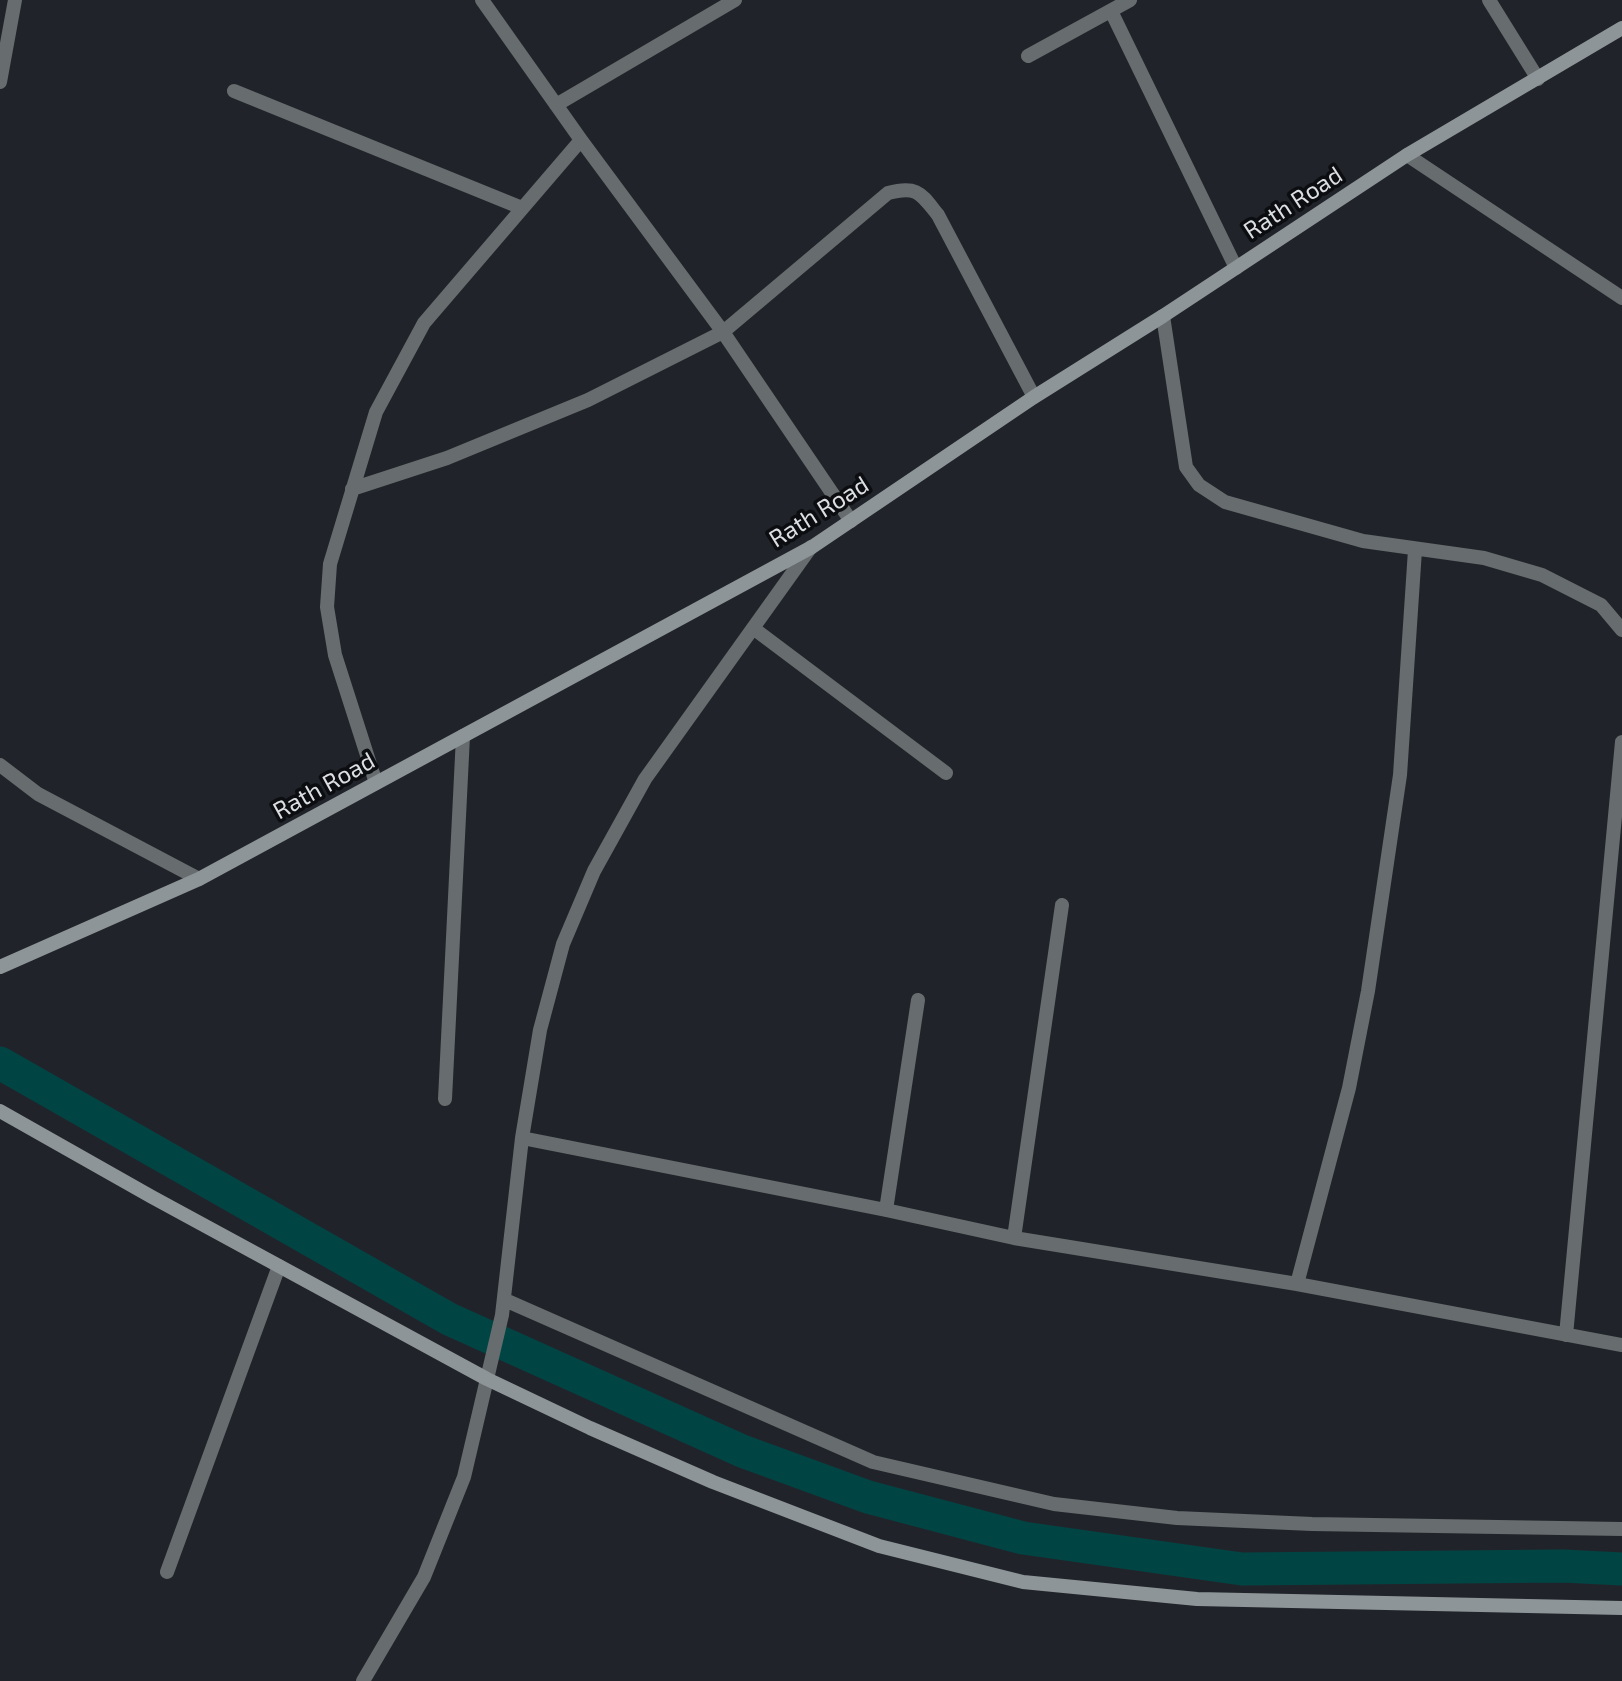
<!DOCTYPE html>
<html>
<head>
<meta charset="utf-8">
<style>
	body { margin:0 }
	canvas { display:block; background:#20242a }
</style>
</head>
<body>
<canvas width="1622" height="1681"></canvas>
<script>
const c = document.querySelector('canvas').getContext('2d');
c.lineJoin = 'round';
function strokePath(path, color, width, dash) { c.strokeStyle = color; c.lineWidth = width; c.lineCap = dash ? 'butt' : 'round'; c.setLineDash(dash || []); c.stroke(path); }
function write(font, color, halo, rows, align = 'center') {
  c.font = font + ' "Exo 2",sans-serif'; c.lineWidth = 7; c.setLineDash([]); c.textBaseline = 'middle'; c.strokeStyle = halo; c.fillStyle = color; for (const [text, x, y, turn = 0] of rows) {
    c.save(); c.translate(x, y); c.rotate((+turn || 0) * Math.PI / 180); c.textAlign = isNaN(turn) ? turn : align; if (halo) c.strokeText(text, 0, 0); c.fillText(text, 0, 0); c.restore();
  }
}
strokePath(new Path2D(`
	M0,1063L449,1319L742,1451L868,1497L1023,1538L1242,1569L1563,1566L1622,1569`), '#004544', 33);
strokePath(new Path2D(`
	M482,0L581,140L723,332L851,521
	M1489,0L1538,79
	M1111,11L1236,268
	M1028,56L1130,0
	M0,82L15,0
	M234,91L522,208
	M556,105L735,0
	M1407,155L1622,298
	M1163,316L1186,467L1199,485L1225,502L1363,541L1484,558L1542,575L1601,605L1622,630
	M352,489L447,458L588,400L723,332L888,193C918,185 921,194 938,215L1034,397
	M753,628L946,773
	M0,765L38,794L199,879
	M376,783L335,655L327,607L330,564L376,412L424,323L581,140
	M445,1099L463,736
	M522,1138L886,1210L1014,1238L1297,1284L1622,1345
	M886,1210L918,1000
	M1014,1238L1062,905
	M1297,1284L1349,1088L1368,991L1400,775L1415,550
	M505,1300L873,1462L1054,1504L1177,1518L1312,1524L1622,1529
	M1566,1335L1622,742
	M167,1572L279,1266
	M363,1681L424,1577L464,1477L502,1315L522,1138L540,1030L563,944L594,871L645,779L811,547`), '#676c6e', 14);
strokePath(new Path2D(`
	M0,967L199,879L812,547L1034,397L1163,316L1407,155L1622,28
	M0,1111L152,1197L487,1379L590,1428L713,1482L879,1546L1023,1582L1197,1599L1622,1608`), '#8e9598', 14);
write('24px', '#dbdee2', '#0b0d10', [
	["Rath Road",1293,203,-33],
	["Rath Road",819,512,-32],
	["Rath Road",324,786,-29]
]);
</script>
</body>
</html>
